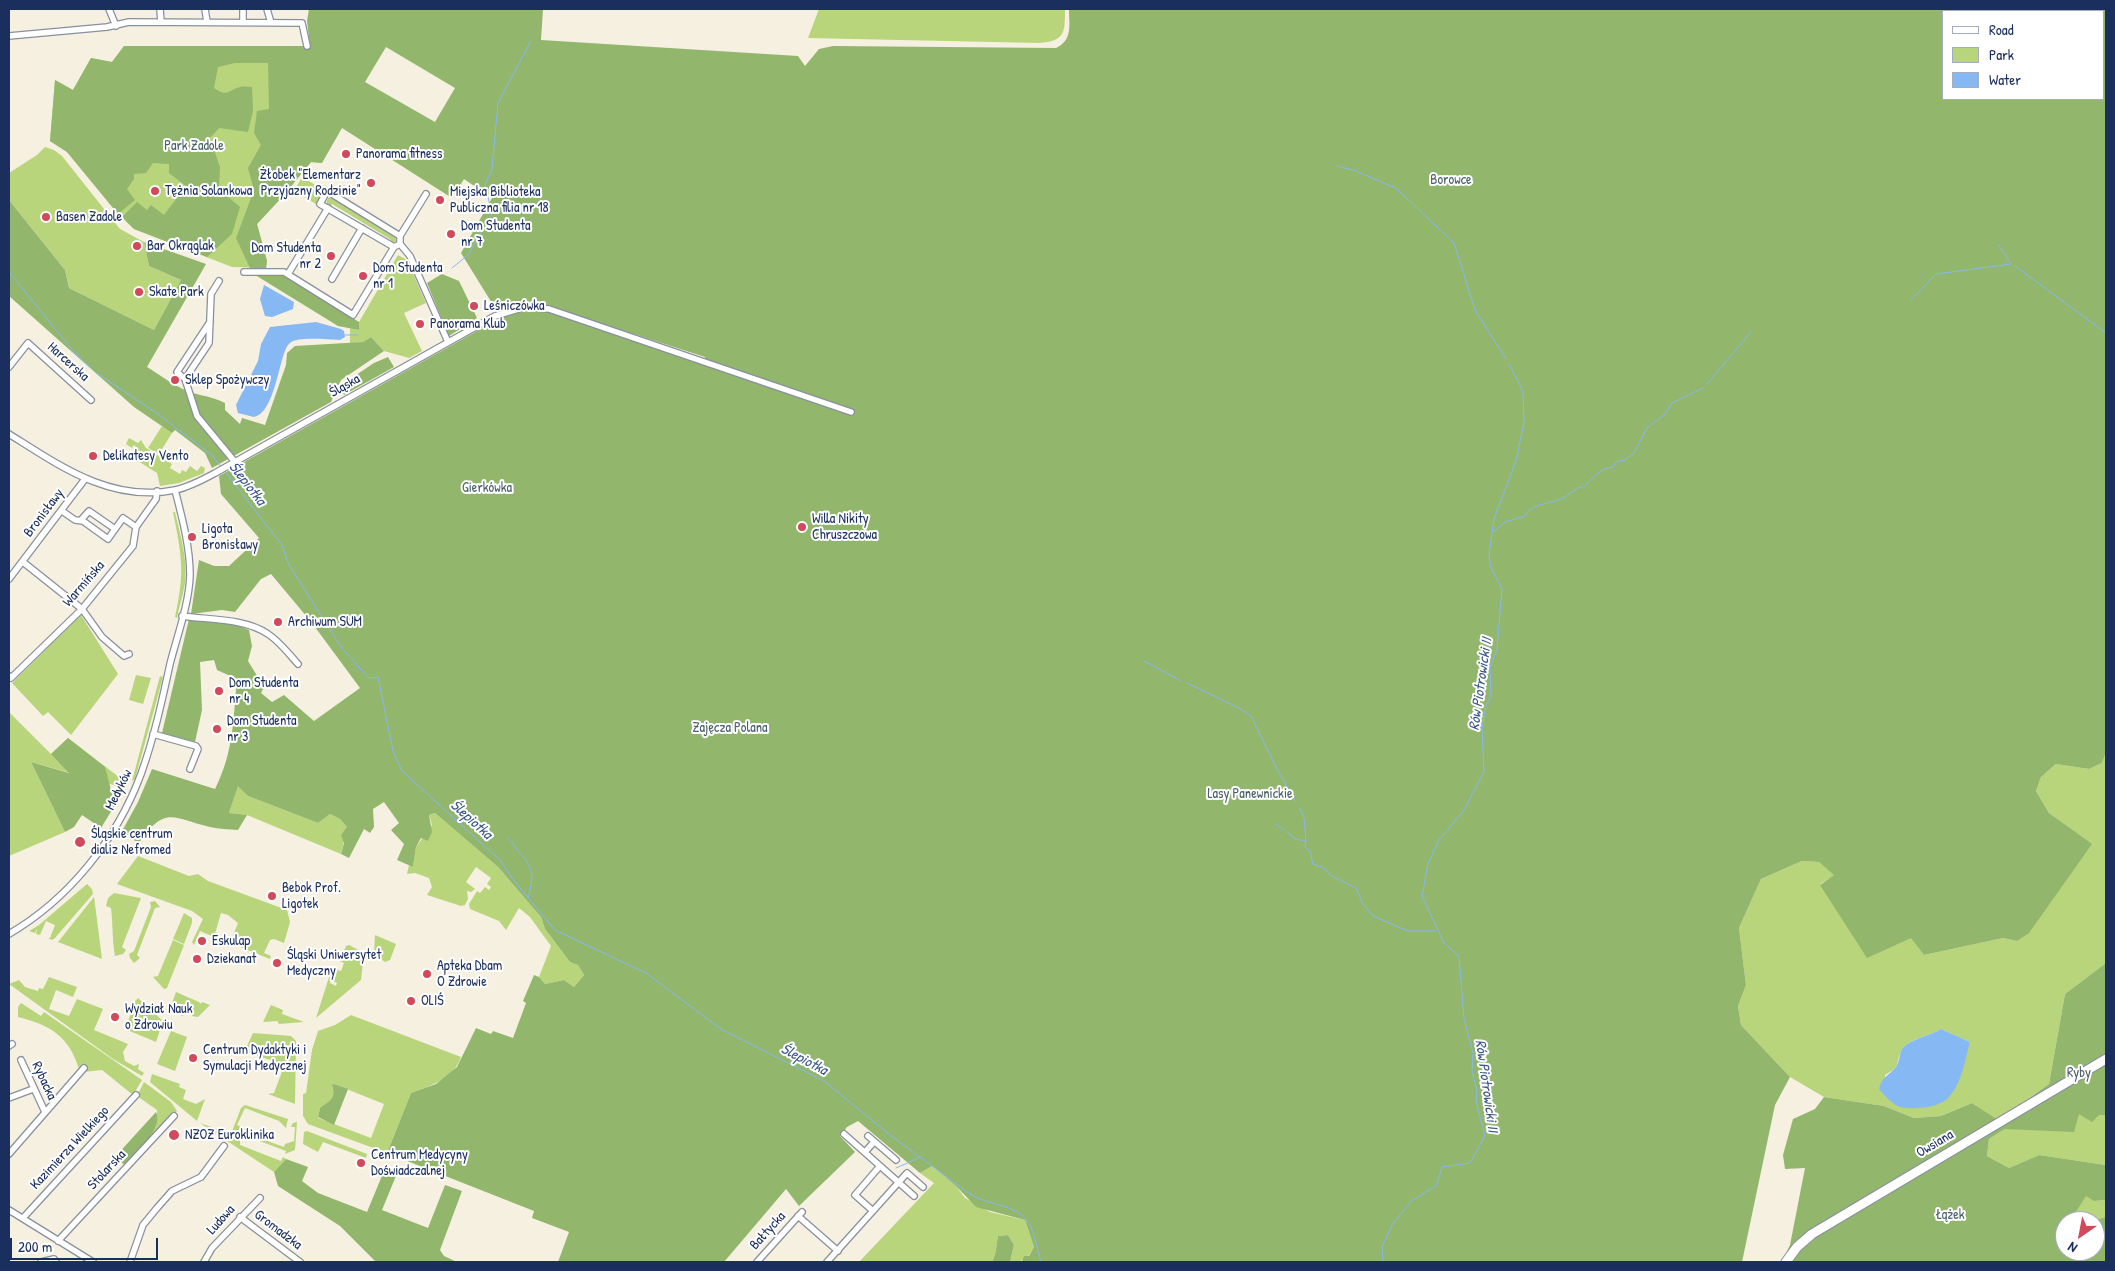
<!DOCTYPE html>
<html>
<head>
<meta charset="utf-8">
<style>
	body { margin:0 }
	#map { position:relative; width:2115px; height:1271px; overflow:hidden; background:#f6f0e0; font-family:"Patrick Hand",sans-serif }
	canvas { display:block }
	.frame { position:absolute; inset:0; border:10px solid #1b2f5e; pointer-events:none }
	.legend { position:absolute; left:1942px; top:10px; width:162px; height:90px; box-sizing:border-box; background:#fff; border:1px solid #a4acbf; margin:0; padding:6px 9px; list-style:none; font-size:15px; color:#1b2f5e }
	.legend li { display:flex; align-items:center; gap:10px; height:25px }
	.legend b { width:25px; border:1px solid #a4acbf }
	.north { position:absolute; left:2055px; top:1211px; width:50px; height:50px; box-sizing:border-box; background:#fff; border:1px solid #a4acbf; border-radius:50%; rotate:213deg; font-size:14px; font-weight:700; line-height:20px; text-align:center; color:#1b2f5e }
	.north::after { content:''; display:block; margin:auto; width:18px; height:22px; background:#d1495b; clip-path:polygon(50% 0,100% 100%,50% 72%,0 100%) }
	.scale { position:absolute; left:10px; top:1238px; width:148px; height:22px; box-sizing:border-box; border:2px solid #1b2f5e; border-top:0; padding-left:6px; font-size:15px; line-height:18px; white-space:nowrap; color:#1b2f5e; -webkit-text-stroke:4px #fff; paint-order:stroke }
</style>
</head>
<body>
<div id="map">
<canvas width="2115" height="1271"></canvas>
<div class="frame"></div>
<ul class="legend">
<li><b style="height:6px;background:#fff"></b>Road</li>
<li><b style="height:14px;background:#b8d57c"></b>Park</li>
<li><b style="height:14px;background:#86b8f3"></b>Water</li>
</ul>
<div class="north">N</div>
<div class="scale">200 m</div>
</div>
<script>
const c = document.querySelector('canvas').getContext('2d');
c.lineJoin = 'round';
function fillPath(path, color) { c.fillStyle = color; c.fill(path, 'evenodd'); }
function strokePath(path, color, width, dash) { c.strokeStyle = color; c.lineWidth = width; c.lineCap = dash ? 'butt' : 'round'; c.setLineDash(dash || []); c.stroke(path); }
function write(font, color, halo, rows, align = 'center') {
  c.font = font + ' "Patrick Hand",sans-serif'; c.lineWidth = 4; c.setLineDash([]); c.textBaseline = 'middle'; c.strokeStyle = halo; c.fillStyle = color; for (const [text, x, y, turn = 0] of rows) {
    c.save(); c.translate(x, y); c.rotate((+turn || 0) * Math.PI / 180); c.textAlign = isNaN(turn) ? turn : align; if (halo) c.strokeText(text, 0, 0); c.fillText(text, 0, 0); c.restore();
  }
}
fillPath(new Path2D(`
	M819,9H1065C1065,33 1065,41 1039,43L808,38Z
	M124,46H300L322,163L311,162L284,195L257,224L267,261L266,268L232,267L134,229L118,214L67,152L50,141L55,80L73,90L91,58L112,62Z
	M45,147L54,150L62,156L120,229L144,242L149,266L181,280L154,330L69,288L65,270L9,200V173L37,155Z
	M302,177L324,190L316,204L294,191Z
	M328,198H332L395,235L396,241L393,243L390,239L332,204L330,207L326,204Z
	M398,255L407,260L426,303L404,313L422,351L409,358L384,351L371,337L363,342L350,343V328L359,330V322Z
	M162,426L172,433L159,454L148,448Z
	M129,438L138,443L141,440L146,448L172,464L170,468L180,474L182,470L186,472L190,466L197,471L201,466L205,468L204,473L179,483L160,486L157,473L130,456L136,447L134,445L132,448L126,444Z
	M173,512H175C180,535 188,559 185,583C183,595 179,607 177,618L175,617C185,572 182,557 173,512Z
	M81,615L118,674L71,735L48,712L43,716L12,683Z
	M136,675L151,678L143,704L129,700Z
	M160,676L163,677L135,779L132,781Z
	M9,712L51,754L68,738L128,784L120,800L117,786L31,762L65,832L9,856Z
	M2106,752V963L2065,994L2049,1084L1997,1120L1972,1103L1941,1116L1914,1118L1884,1106L1824,1097L1790,1077L1741,1025L1738,1006L1746,985L1739,928L1761,879L1802,861L1819,862L1835,875L1820,884L1911,937L1924,955L2003,938L2017,941L2091,844L2049,813L2036,791L2041,777L2056,764L2089,769L2102,763ZM1941,1029L1970,1042L1940,1103C1919,1109 1902,1110 1885,1096V1075C1902,1066 1895,1062 1902,1050C1909,1038 1930,1036 1941,1029Z
	M238,785L248,796L318,823L330,814L340,819L347,827L341,854L247,815L229,813Z
	M435,813L498,867L541,917L545,929L570,962L578,965L584,975L574,987L564,980L545,984L539,977L551,946L530,917L519,908L506,930L499,921L470,909L469,904L477,891L480,893L485,887L489,890L491,887L487,884L491,878L476,867L466,882L475,889L471,892L467,891L468,899L465,905L461,906L427,895L432,887L429,878L415,873L407,874L409,865L413,867L416,847L432,825L429,815Z
	M138,856L189,876L198,874L208,881L287,910L290,922L284,943L274,939L270,940L264,953L271,956L270,959L230,943L238,923L228,915L221,913L214,937L200,931L194,945L192,942L203,919L192,911L117,884Z
	M87,884L92,889L93,894L55,938L52,940L48,938H50L55,925L46,921L40,935L36,934L37,929L35,933L29,931L39,925Z
	M114,893L141,898L122,947L126,950L123,954L115,956C112,939 113,924 111,908L106,906L108,898Z
	M94,897L95,904L102,959L58,942Z
	M155,901L160,907L155,908L137,955L140,958L134,963L130,958L129,954L134,951L151,907L150,902Z
	M184,913L192,918V923L184,944L173,939Z
	M375,935L396,944L390,960L385,962L374,954Z
	M173,940L184,945L167,988L164,989L153,977L158,976Z
	M349,945L364,953L361,980L316,1018L331,971L333,972L330,983L336,986L337,983L333,981L337,970L341,971L344,963L340,961L346,946Z
	M49,977L77,987L73,997L56,990L49,1009L69,1016L77,999L103,1009L94,1030L128,1044L123,1052L125,1061L134,1066L139,1064L138,1069L144,1073L142,1076L113,1059L9,984L19,980L25,987L38,991L39,988L43,989Z
	M176,992L199,1002L201,1004L202,1002L210,1005L198,1017L192,1016V1011H184L183,1016L169,1011Z
	M138,998L163,1021L156,1042L125,1029L132,1011L128,1009Z
	M21,1003L41,1016L44,1012L142,1080L133,1095L102,1070L84,1072L79,1069C69,1036 50,1025 18,1017V1007Z
	M271,1005L283,1010L282,1014L304,1022L279,1024L277,1021L263,1022Z
	M351,1015L461,1057C454,1078 431,1086 411,1093L387,1153L308,1124L303,1116V1094L306,1093L312,1050L318,1031L335,1025ZM334,1084L384,1104L371,1138L318,1118L320,1108C331,1101 336,1099 332,1086Z
	M171,1031L187,1037L175,1071L157,1064Z
	M253,1033L291,1036L296,1041L295,1104L268,1094L274,1093L283,1069L272,1065L273,1061L247,1052V1046Z
	M152,1074L180,1084L179,1087L186,1090L183,1099L196,1104L205,1099L197,1121L150,1082Z
	M144,1082L171,1102L177,1111L149,1139C155,1128 157,1120 157,1110L137,1096Z
	M245,1105L288,1119L286,1128L279,1121L245,1108L237,1125L246,1129L245,1133L284,1147L285,1144L294,1141L295,1127H291L293,1123L297,1122L295,1150L285,1154L286,1151L244,1135L240,1138V1145L281,1161L283,1157L286,1159L274,1172L200,1123L231,1134L241,1108Z
	M2078,1114L2106,1115V1165L2039,1155L2009,1168L1987,1156L1989,1139L2005,1129H2016Z
	M307,1131L367,1154L366,1158L323,1142L318,1152L303,1144L304,1132Z
	M932,1166L956,1186L965,1198L990,1212L1025,1220L1034,1247C1028,1259 1023,1262 1010,1262L1014,1245L1008,1235L998,1236L995,1255L992,1262H859L934,1183L920,1173Z
	M2086,1195L2094,1201L2106,1200V1217L2091,1221H2067L2074,1215Z`), '#b8d57c');
fillPath(new Path2D(`
	M309,9H543L541,40L798,56L805,66L819,49L833,46L1056,48C1073,40 1069,25 1069,9H2106V752L2102,763L2089,769L2056,764L2041,777L2036,791L2049,813L2092,844L2029,933L2017,941L2003,938L1924,955L1911,938L1867,958L1820,885L1834,875L1819,862L1802,861L1761,879L1739,928L1746,985L1738,1006L1741,1025L1790,1077L1775,1105L1742,1262H1022L1024,1256H1029L1034,1247L1025,1220L976,1207L956,1186L932,1166L920,1173L858,1121L847,1127L840,1136L855,1152L799,1206L786,1189L724,1262H558L569,1232L532,1218L534,1211L387,1153L411,1093L436,1084L457,1067L476,1028L491,1034L493,1031L513,1038L526,1003L523,1001L534,975L539,977L545,984L564,980L574,987L584,975L578,965L570,962L545,929L541,917L498,867L435,813L429,815L432,832L428,841L421,838L416,847L413,867L397,860L404,844L391,830L399,823L384,802L373,809L374,827L370,833L364,829L349,858L341,854L344,843L341,835L347,827L340,819L330,814L318,823L248,796L238,786L229,813L247,815L238,830C229,829 219,829 210,827C173,819 166,804 139,843L121,833L138,802L152,769L215,789C234,751 233,720 237,679L217,670L214,660L200,662L202,710L195,742L162,733L189,619L222,620L249,630L252,646L248,661L264,687L261,693L272,702L284,695L314,721L360,688L312,623L271,574L261,579L235,612L222,610L191,614L199,560L214,566H229L259,538L221,494L219,476L509,313C525,309 539,309 554,313L703,363L705,357L535,302L495,308L461,253L492,198L464,179L452,198L342,128L322,163L311,162L284,195L257,224L267,261L266,268H250L236,238L254,190L248,168L261,145L254,133L257,111L269,109L268,63H235L218,67L214,88C228,98 228,90 240,87C243,86 249,87 252,87L253,111L248,132L219,128L210,138L220,167L219,189L240,207L232,234L207,257L134,229L122,217L137,202L147,210L151,205L164,215L186,186L169,173V164L153,163L146,173L134,174V179L127,189L135,200L118,214L67,152L50,141L55,80L73,90L91,58L112,62L124,46H310L307,21ZM1944,11H2104V99H1944ZM386,47L455,88L435,122L365,82Z
	M9,200L65,270L69,288L154,330L181,280L149,266L144,242L206,264L147,367C160,375 173,385 187,391C200,396 212,396 225,403V410L240,424L242,418L265,425L286,365L287,353L295,346L363,342L371,337L384,351L341,380L331,402L212,468L205,453L175,430L172,433L134,407L9,296Z
	M252,273L284,274L359,322V330L338,326Z
	M442,274L459,281L477,318L449,336L427,283Z
	M388,357L394,367L344,395L342,392L344,383L374,363Z
	M68,738L105,767L115,805L101,828L82,815L74,827L65,832L31,762L69,773L51,754Z
	M2106,963V1115H2099L2092,1122L2079,1114L2074,1132L2005,1129L1989,1139L1987,1156L2009,1168L2039,1155L2106,1165V1200L2094,1201L2086,1196L2074,1215L2057,1229L2065,1228V1251H2095V1221H2091L2106,1217V1262H1782L1790,1245L1805,1168L1785,1169L1783,1155L1793,1119L1815,1109L1824,1097L1884,1106L1914,1118L1941,1116L1972,1103L1998,1120L2049,1084L2065,994Z
	M334,1084L348,1089L334,1125L318,1117L320,1108C331,1100 336,1099 332,1085Z
	M156,1112C164,1128 135,1154 126,1166L115,1157Z
	M286,1159L308,1167L302,1181L318,1193L367,1212L386,1166L398,1171L382,1210L428,1228L445,1185L462,1191L440,1250L444,1256L457,1262L375,1261L340,1226L278,1186L274,1172Z
	M1008,1235L1014,1245L1010,1262H992L995,1255L998,1236Z`), '#92b66c');
fillPath(new Path2D(`
	M264,285L294,302L293,309L272,317L265,316L260,299Z
	M316,322L341,329L344,331L345,337L340,340C328,340 298,336 290,343C279,350 277,412 254,417L238,413L236,405L258,361L261,344L270,327Z
	M1941,1029L1970,1042C1965,1059 1962,1083 1949,1097C1940,1108 1914,1110 1900,1107C1892,1104 1885,1096 1879,1089C1882,1077 1888,1076 1895,1068C1900,1062 1899,1055 1902,1049C1911,1038 1930,1036 1941,1029Z`), '#86b8f3');
strokePath(new Path2D(`
	M1337,166L1357,171
	M1358,172L1396,188L1454,243L1475,310L1506,359
	M2015,266L2106,333
	M452,268L468,255L492,214L485,185L492,169L498,103L531,41
	M9,272L74,352L95,372L158,414L212,455L221,467
	M1911,300L1936,274L2011,264L1998,244
	M345,335H358
	M1707,384L1751,332
	M224,470L282,545L288,563L341,647L369,678L378,677L393,751L402,771L500,860L515,882L555,930L646,973L721,1029L824,1081L894,1138L970,1194C980,1200 989,1202 1000,1205C1035,1215 1032,1231 1041,1262
	M1493,532L1505,522L1525,516C1533,502 1549,505 1563,498C1569,495 1573,491 1578,488C1584,485 1580,491 1585,486C1593,477 1601,468 1613,467L1616,462L1625,460L1634,453L1647,428L1664,415L1672,403L1703,388
	M1144,661L1181,681
	M1187,683L1239,708L1251,716L1276,767L1296,802
	M1300,808L1304,818L1306,841
	M1276,824L1284,830
	M1287,832L1295,839L1306,841L1305,847L1310,851L1313,864L1324,868L1330,875L1356,888L1363,904L1373,916L1408,931H1436
	M508,838C528,864 538,865 528,898
	M896,1168L921,1157
	M1383,1262L1382,1247L1392,1225L1411,1201L1436,1186L1442,1167L1470,1163L1485,1136L1476,1101L1477,1091L1472,1070L1473,1053L1464,1019L1459,956L1444,943L1422,896L1428,864L1439,840L1464,810L1484,772L1482,728L1486,706L1491,697L1490,667L1497,650L1502,588L1491,568L1489,555L1494,519L1516,461L1524,423L1523,391L1509,364`), '#86b8f3', 1);
const street = new Path2D(`
	M109,9L116,26
	M160,9L161,22
	M205,9L207,22
	M243,9V22
	M267,9L271,23
	M9,36L107,27L129,22L302,23L307,46
	M426,194L400,236V244L410,256L448,342
	M394,247L320,204L327,191L400,236
	M244,272H284L353,315L394,247L400,244
	M288,274L328,208
	M332,279L362,228
	M219,281L211,294L209,343L185,379L197,416L235,462
	M9,367L28,343L91,400
	M185,379L177,372L210,322
	M9,434C60,466 111,503 175,490C190,487 204,479 217,472L495,316L525,307L549,309L851,412
	M62,511L75,520L83,521L108,539L123,518L136,527
	M81,520L89,511L115,529
	M23,562L82,609L102,637L124,656L129,654
	M9,579L85,479
	M182,616C208,620 245,618 268,634C279,641 289,654 298,664
	M9,676L11,678L82,609L133,546L136,527L156,499L157,491
	M153,734L196,746L198,749L190,769
	M9,934C69,899 117,839 141,774C154,738 162,701 170,664C177,636 189,605 190,575C190,547 182,517 175,490
	M9,1046L12,1044
	M21,1060L45,1112
	M9,1098L33,1089
	M844,1134L914,1196
	M868,1136L896,1160
	M865,1152L874,1142
	M9,1154L84,1068
	M9,1210L93,1262
	M873,1211L855,1195L880,1166
	M798,1216L838,1251
	M240,1217L300,1262
	M23,1218L136,1095
	M58,1241L174,1116
	M41,1262L54,1259L56,1262
	M130,1262L143,1225L157,1208L172,1191L201,1177L224,1146
	M204,1262L212,1248L260,1198
	M757,1262L802,1212
	M827,1262L907,1173L923,1187`);
const secondary = new Path2D(`
	M1786,1262L1797,1247L1812,1234L2106,1059`);
strokePath(street, '#88909f', 8);
strokePath(secondary, '#88909f', 11);
strokePath(street, '#fff', 5.5);
strokePath(secondary, '#fff', 9);
for (const [x, y, r, color] of [
	[346,154,5,"#d1495b"],
	[371,183,5,"#d1495b"],
	[155,191,5,"#d1495b"],
	[440,200,5,"#d1495b"],
	[46,217,5,"#d1495b"],
	[451,234,5,"#d1495b"],
	[137,246,5,"#d1495b"],
	[331,256,5,"#d1495b"],
	[363,276,5,"#d1495b"],
	[139,292,5,"#d1495b"],
	[474,306,5,"#d1495b"],
	[420,324,5,"#d1495b"],
	[175,380,5,"#d1495b"],
	[93,456,5,"#d1495b"],
	[802,527,5,"#d1495b"],
	[192,537,5,"#d1495b"],
	[278,622,5,"#d1495b"],
	[219,691,5,"#d1495b"],
	[217,729,5,"#d1495b"],
	[80,842,6,"#d1495b"],
	[272,896,5,"#d1495b"],
	[202,941,5,"#d1495b"],
	[197,959,5,"#d1495b"],
	[277,963,5,"#d1495b"],
	[427,974,5,"#d1495b"],
	[411,1001,5,"#d1495b"],
	[115,1017,5,"#d1495b"],
	[193,1058,5,"#d1495b"],
	[174,1135,6,"#d1495b"],
	[361,1163,5,"#d1495b"]
]) { const dot = new Path2D(); dot.arc(x, y, r, 0, 2 * Math.PI); c.fillStyle = color; c.fill(dot); strokePath(dot, '#fff', 2); }
write('14px', '#4a6167', '#fff', [
	["Park Zadole",194,146],
	["Borowce",1451,180],
	["Gierkówka",487,488],
	["Zajęcza Polana",730,728],
	["Lasy Panewnickie",1250,794],
	["Ryby",2079,1073],
	["Łążek",1950,1215]
]);
write('14px', '#1b2f5e', '#fff', [
	["Panorama fitness",356,154],
	["Żłobek \"Elementarz",361,175,"right"],
	["Przyjazny Rodzinie\"",361,191,"right"],
	["Tężnia Solankowa",165,191],
	["Miejska Biblioteka",450,192],
	["Publiczna filia nr 18",450,208],
	["Basen Zadole",56,217],
	["Dom Studenta",461,226],
	["nr 7",461,242],
	["Bar Okrąglak",147,246],
	["Dom Studenta",321,248,"right"],
	["nr 2",321,264,"right"],
	["Dom Studenta",373,268],
	["nr 1",373,284],
	["Skate Park",149,292],
	["Leśniczówka",484,306],
	["Panorama Klub",430,324],
	["Sklep Spożywczy",185,380],
	["Delikatesy Vento",103,456],
	["Willa Nikity",812,519],
	["Chruszczowa",812,535],
	["Ligota",202,529],
	["Bronisławy",202,545],
	["Archiwum SUM",288,622],
	["Dom Studenta",229,683],
	["nr 4",229,699],
	["Dom Studenta",227,721],
	["nr 3",227,737],
	["Śląskie centrum",91,834],
	["dializ Nefromed",91,850],
	["Bebok Prof.",282,888],
	["Ligotek",282,904],
	["Eskulap",212,941],
	["Śląski Uniwersytet",287,955],
	["Medyczny",287,971],
	["Dziekanat",207,959],
	["Apteka Dbam",437,966],
	["O Zdrowie",437,982],
	["OLIŚ",421,1001],
	["Wydział Nauk",125,1009],
	["o Zdrowiu",125,1025],
	["Centrum Dydaktyki i",203,1050],
	["Symulacji Medycznej",203,1066],
	["NZOZ Euroklinika",185,1135],
	["Centrum Medycyny",371,1155],
	["Doświadczalnej",371,1171]
], 'left');
write('14px', '#1b2f5e', '#fff', [
	["Harcerska",68,362,42],
	["Śląska",345,386,-30],
	["Bronisławy",44,513,-53],
	["Warmińska",84,584,-49],
	["Medyków",119,790,-64],
	["Rybacka",44,1081,65],
	["Owsiana",1935,1144,-31],
	["Kazimierza Wielkiego",70,1148,-47],
	["Stolarska",107,1170,-47],
	["Ludowa",221,1220,-48],
	["Gromadzka",278,1230,37],
	["Bałtycka",768,1231,-48]
]);
write('italic 15px', '#3b588b', '#fff', [
	["Ślepiotka",247,484,52],
	["Rów Piotrowicki II",1481,684,-82],
	["Ślepiotka",471,820,42],
	["Ślepiotka",804,1060,28],
	["Rów Piotrowicki II",1486,1086,82]
]);
</script>
</body>
</html>
